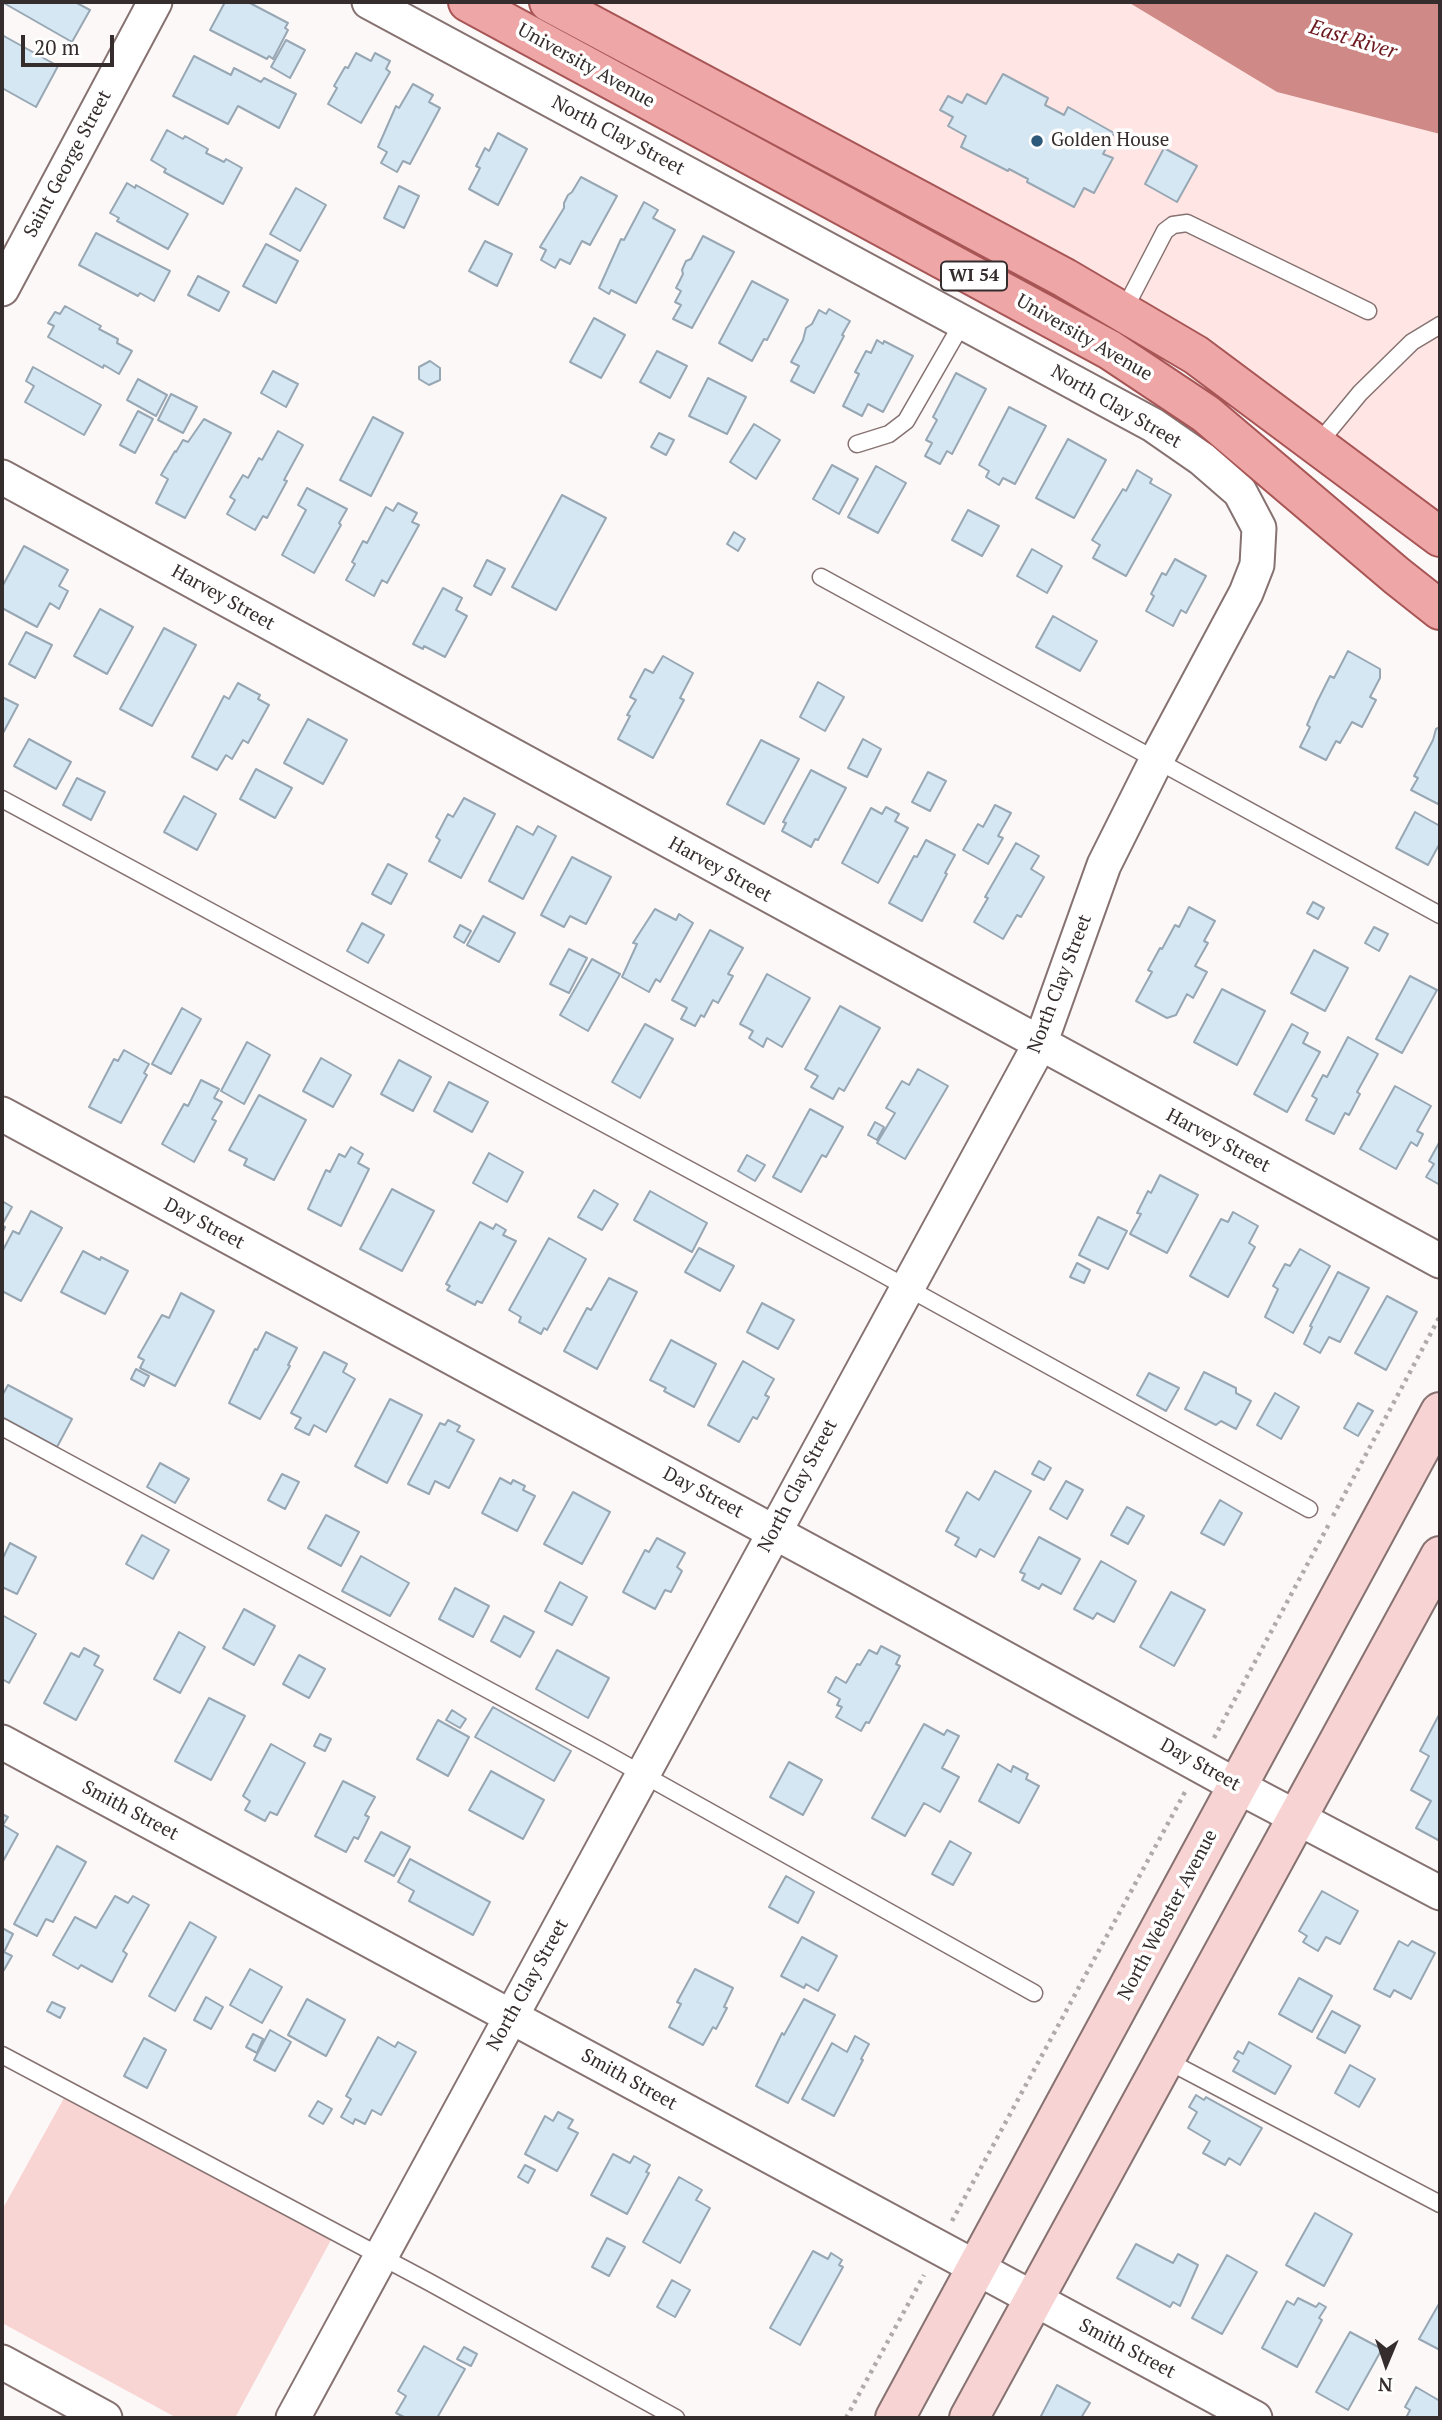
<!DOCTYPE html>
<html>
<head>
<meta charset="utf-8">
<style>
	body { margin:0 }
	#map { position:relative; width:1442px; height:2420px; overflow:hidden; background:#fdf8f8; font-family:"PT Serif",serif }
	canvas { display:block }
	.frame { position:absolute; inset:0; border:4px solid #352d2d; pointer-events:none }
	.north { position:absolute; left:1351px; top:2329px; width:70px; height:70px; -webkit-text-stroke:5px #fff; paint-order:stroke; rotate:182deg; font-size:19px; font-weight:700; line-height:28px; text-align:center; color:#352d2d }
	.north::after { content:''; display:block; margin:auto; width:24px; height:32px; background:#352d2d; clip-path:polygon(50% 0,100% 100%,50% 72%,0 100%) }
	.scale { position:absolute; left:21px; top:35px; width:93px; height:32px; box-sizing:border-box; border:4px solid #352d2d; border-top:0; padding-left:9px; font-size:21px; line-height:24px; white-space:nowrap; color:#352d2d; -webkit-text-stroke:5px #fff; paint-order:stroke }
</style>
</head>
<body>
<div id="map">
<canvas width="1442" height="2420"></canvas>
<div class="frame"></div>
<div class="north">N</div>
<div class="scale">20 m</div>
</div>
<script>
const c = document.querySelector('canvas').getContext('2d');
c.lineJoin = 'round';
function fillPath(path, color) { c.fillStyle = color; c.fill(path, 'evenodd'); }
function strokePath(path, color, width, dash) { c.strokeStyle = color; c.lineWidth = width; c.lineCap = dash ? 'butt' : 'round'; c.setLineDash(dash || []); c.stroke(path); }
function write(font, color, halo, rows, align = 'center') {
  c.font = font + ' "PT Serif",serif'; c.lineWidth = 7; c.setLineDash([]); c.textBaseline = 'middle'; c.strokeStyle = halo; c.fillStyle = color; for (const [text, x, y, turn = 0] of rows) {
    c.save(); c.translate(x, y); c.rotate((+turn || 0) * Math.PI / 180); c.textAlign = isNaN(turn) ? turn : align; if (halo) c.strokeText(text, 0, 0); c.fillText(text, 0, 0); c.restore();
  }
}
fillPath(new Path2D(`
	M549,2H1128L1277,92L1440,134V537L1196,355Z`), '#ffe6e4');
fillPath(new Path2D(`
	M64,2098L331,2240L235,2418H177L2,2323V2210Z`), '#f8d5d3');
fillPath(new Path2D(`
	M1128,2H1440V134L1277,92Z`), '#cf8986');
const building = new Path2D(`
	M2,2H75L90,10L72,42Z
	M225,2H248L288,23L285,28L288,30L273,59L269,56L267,59L210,30Z
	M2,35L58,66L36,107L2,88Z
	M286,40L305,50L290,78L271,67Z
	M356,53L371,61L375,53L390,61L386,69L390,72L361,123L328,104L337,88L334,86L345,67L348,68Z
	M194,56L231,75L234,68L261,82L264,78L296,94L279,128L238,106L228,124L173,96Z
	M1003,74L1048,98L1045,105L1064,115L1068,107L1114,133L1103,154L1113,158L1094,193L1084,188L1074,207L1027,182L1028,179L1009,169L1008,171L961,147L966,136L948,126L953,117L940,110L948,96L962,103L967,94L986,104Z
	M413,84L433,95L429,102L440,108L410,164L403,161L397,172L381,163L387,152L378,147L396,106L399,108Z
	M167,130L183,139L185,136L208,149L206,153L224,162L226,159L242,168L223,204L164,172L166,169L151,160Z
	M498,133L527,149L498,205L469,189L480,168L476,166L485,148L489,151Z
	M1164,148L1197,166L1177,202L1145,184Z
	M581,177L617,196L590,245L582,241L570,264L560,259L555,268L541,260L546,250L540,247L564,208V203L568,195L572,192Z
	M127,183L135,188L136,185L188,214L168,249L117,221L119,218L110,213Z
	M399,186L419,196L404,228L384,218Z
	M296,188L326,205L300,251L270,234Z
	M644,202L658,210L653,218L675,230L636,303L611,290L609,294L599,288L621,239L624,240Z
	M96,233L170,271L154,301L140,293L138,296L79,265Z
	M703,236L734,252L692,328L673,319L681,305L675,302L681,291L676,288L683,274L682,270L686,261L691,259Z
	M485,241L512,254L497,286L469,271Z
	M266,244L298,261L276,303L243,286Z
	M198,276L229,292L219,311L188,295Z
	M752,281L788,300L767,340L764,339L752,361L719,343Z
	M65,306L101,326L99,329L118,339L117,343L132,351L119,374L104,365L103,368L48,337L54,326L48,323L55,312L60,314Z
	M829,309L850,321L842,335L844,336L814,393L791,381L799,366L791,362L803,340L806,328L812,324L819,310L826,314Z
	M594,318L625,335L601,378L570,362Z
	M877,340L883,344L884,341L913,356L883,412L868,404L862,416L843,406L859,374L855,372L866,351L871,353Z
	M657,351L687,366L670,398L640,382Z
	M430,361L440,368V380L429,385L419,379V367Z
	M33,367L101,405L84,435L25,402L34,386L26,381Z
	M273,371L298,384L286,407L261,393Z
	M956,373L986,389L952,454L947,451L940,464L925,456L932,443L926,440L937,420L933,417Z
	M708,378L746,397L727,434L689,416Z
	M138,379L167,395L156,416L127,400Z
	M171,394L197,407L183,433L158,420Z
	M1009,407L1046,426L1015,484L1003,478L999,485L986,477L989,471L979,465Z
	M138,411L153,419L135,453L120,445Z
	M373,417L403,433L371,496L340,480Z
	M204,419L231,433L185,518L156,503L168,479L161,475L175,451L176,452L183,440L188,442Z
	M754,424L780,440L756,479L730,462Z
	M278,431L303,445L284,480L287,481L267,518L263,516L255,530L227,514L235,500L230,497L243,475L248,478L259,458L262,460Z
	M659,433L674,440L666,455L651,447Z
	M1068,439L1106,460L1074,518L1036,498Z
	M832,465L858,479L839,514L813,499Z
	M876,466L906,483L878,533L848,517Z
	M1137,470L1152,479L1150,483L1171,495L1126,576L1093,558L1100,545L1092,540L1123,489L1126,491Z
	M307,488L347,509L339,523L341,525L314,573L282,555L306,510L298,505Z
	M562,495L606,518L556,610L512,587Z
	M398,503L417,513L412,522L419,525L387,583L382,580L374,596L346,580L355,564L352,562L363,541L367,543L386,507L393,511Z
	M968,510L999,526L982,556L952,540Z
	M734,532L745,539L738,551L727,544Z
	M24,546L68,570L59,586L68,591L59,609L50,603L37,627L2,608V587Z
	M1032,549L1062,566L1047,593L1017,576Z
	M1175,559L1206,576L1186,613L1181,610L1173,626L1146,611L1154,596L1151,594L1162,573L1166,575Z
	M487,560L505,569L491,595L474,586Z
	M443,588L462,598L456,610L467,616L445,657L424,646L423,649L413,644Z
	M100,609L133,627L107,674L74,656Z
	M1053,616L1097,641L1080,671L1036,647Z
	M164,628L196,645L152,726L120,709Z
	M26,632L52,645L35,678L9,664Z
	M1348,651L1380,669V678L1370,697L1376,700L1362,727L1352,722L1340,743L1336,741L1326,760L1300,747L1310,727L1307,725L1317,702L1330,676L1334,678Z
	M663,656L693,673L680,698L684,700L653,758L618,739L630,716L627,715L636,700L630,697L645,669L653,673Z
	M818,682L844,697L825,731L800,717Z
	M238,683L260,695L258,699L269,705L248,743L243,740L232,759L226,755L217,770L192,757L224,696L229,699Z
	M2,697L18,705L2,735Z
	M308,719L347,740L323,784L284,763Z
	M1440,727V800L1438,804L1411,790L1418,778L1414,776L1433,740L1436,729Z
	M29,739L71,762L56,789L14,766Z
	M863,739L881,749L867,777L848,768Z
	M761,740L799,759L764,824L727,804Z
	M256,769L292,788L275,818L240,799Z
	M811,770L846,788L818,840L815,839L811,847L782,831L786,823L783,822Z
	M928,772L946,781L930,811L912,802Z
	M77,778L105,792L91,820L63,805Z
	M184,796L216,814L197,850L164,832Z
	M464,798L495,814L461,878L429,861L440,840L436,837L448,814L453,817Z
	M995,805L1011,813L998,836L1003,838L988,864L963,850L978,824L983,827Z
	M886,807L899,814L895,821L908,828L878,883L842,863L871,808L882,814Z
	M1415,812L1440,826V843L1428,865L1396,848Z
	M517,826L533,835L538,826L556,836L523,899L489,881Z
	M926,840L955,855L945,873L947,874L922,921L889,903L914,856L917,857Z
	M1016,843L1039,856L1031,869L1044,877L1021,917L1017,915L1003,939L974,922L988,898L985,897Z
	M572,857L611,877L586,924L570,916L564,927L541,915Z
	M388,864L407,874L391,904L372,894Z
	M1313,902L1324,908L1318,919L1307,913Z
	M1189,907L1215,921L1204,941L1208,943L1195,966L1207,972L1193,998L1187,994L1176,1015L1167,1018L1136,1001L1152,972L1148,970L1160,948L1162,949L1175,925L1179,927Z
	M655,909L676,920L679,914L693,923L660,982L656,979L649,992L622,977L637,944L633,943Z
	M483,916L515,933L499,962L467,945Z
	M362,923L384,935L368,963L347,951Z
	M460,925L471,931L464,943L454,937Z
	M1374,927L1388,934L1379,951L1365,943Z
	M710,930L743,948L728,974L733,976L718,1003L713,1000L704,1017L701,1015L695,1026L681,1019L687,1008L672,1000Z
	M569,949L587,958L569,993L550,984Z
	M1314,950L1348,968L1325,1011L1291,993Z
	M592,959L620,974L588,1031L560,1015Z
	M767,974L810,998L782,1047L767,1038L763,1047L749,1038L753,1031L740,1024Z
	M1410,976L1437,990L1402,1053L1376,1039Z
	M1222,989L1265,1011L1237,1065L1194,1042Z
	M840,1006L880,1028L844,1091L839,1088L833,1099L811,1087L818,1076L805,1069Z
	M182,1008L201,1019L171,1074L152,1064Z
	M645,1024L673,1039L640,1098L612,1082Z
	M1292,1024L1308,1033L1303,1043L1320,1052L1287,1112L1254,1094Z
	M1348,1037L1378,1054L1357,1092L1360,1094L1349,1115L1345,1113L1334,1134L1306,1120L1317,1099L1312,1096L1323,1075L1327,1077Z
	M247,1042L270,1055L244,1104L221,1091Z
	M124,1050L149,1064L144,1073L147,1075L121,1123L89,1107L114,1059L118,1061Z
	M321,1058L351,1075L333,1107L303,1091Z
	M399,1060L431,1077L413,1111L381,1094Z
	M918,1069L948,1086L905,1159L877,1143L895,1113L886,1108L902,1081L909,1085Z
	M201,1080L219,1089L214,1098L222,1102L212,1119L216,1121L194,1162L162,1144L184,1104L188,1106Z
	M449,1082L488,1102L472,1132L434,1111Z
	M1395,1086L1431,1106L1417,1131L1423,1134L1417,1146L1411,1142L1396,1169L1360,1149Z
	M259,1095L306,1120L274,1180L244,1165L247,1159L229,1150Z
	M810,1109L843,1127L826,1157L822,1155L801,1192L773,1177Z
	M875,1122L884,1127L877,1140L868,1135Z
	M1440,1141V1185L1426,1177L1434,1164L1429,1161Z
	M351,1147L363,1154L358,1163L369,1169L341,1226L308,1209L326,1170L330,1172L339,1154L345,1157Z
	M489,1153L523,1172L507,1202L473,1183Z
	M747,1155L765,1165L755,1181L738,1171Z
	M1160,1175L1198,1195L1167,1253L1130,1234L1141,1214L1137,1213L1148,1191L1151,1193Z
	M392,1189L434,1211L402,1271L360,1249Z
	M594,1190L618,1204L602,1230L578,1217Z
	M650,1191L707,1223L692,1252L634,1220Z
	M2,1201L12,1207L2,1225L5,1227L2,1234Z
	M31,1211L62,1228L21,1301L2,1291V1252L13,1231L19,1234Z
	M1233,1212L1258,1226L1249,1243L1255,1247L1228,1297L1190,1276L1221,1219L1228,1222Z
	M1098,1217L1127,1231L1108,1269L1079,1255Z
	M480,1222L493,1229L496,1224L506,1230L503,1235L516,1241L482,1303L477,1301L475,1305L447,1290L450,1286L446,1284Z
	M549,1238L586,1259L547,1330L544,1328L541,1334L519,1322L521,1317L509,1310Z
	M699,1248L734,1266L720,1291L685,1272Z
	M1300,1249L1330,1266L1293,1333L1265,1317L1278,1289L1273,1286L1285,1264L1290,1266Z
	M83,1251L100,1260L101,1257L128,1271L105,1314L61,1292Z
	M1077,1263L1090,1270L1084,1283L1070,1277Z
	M1338,1272L1369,1288L1340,1342L1329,1337L1320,1353L1304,1344L1312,1327L1310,1326Z
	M609,1278L637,1292L597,1369L564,1351L587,1308L591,1310Z
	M181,1293L214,1311L175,1386L140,1368L144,1360L138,1357L162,1315L169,1318Z
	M1387,1296L1417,1312L1386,1370L1355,1353Z
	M762,1303L794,1320L778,1349L747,1332Z
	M266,1332L297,1348L288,1365L290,1366L260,1419L229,1403L255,1349L257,1350Z
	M671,1340L716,1364L694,1407L664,1391L666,1388L650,1380Z
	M324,1352L347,1364L343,1372L355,1379L326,1432L314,1425L309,1435L295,1428L301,1418L291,1413Z
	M743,1361L774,1379L765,1395L769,1397L757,1419L753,1417L739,1442L708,1425Z
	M136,1369L149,1376L144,1386L131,1379Z
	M1204,1372L1236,1388V1393L1251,1401L1236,1429L1221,1421L1216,1425L1185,1409Z
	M1149,1373L1179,1388L1166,1411L1137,1395Z
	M8,1385L72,1419L57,1447L2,1417V1396Z
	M1275,1393L1299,1407L1281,1439L1257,1425Z
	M390,1399L422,1415L387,1483L355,1466Z
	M1358,1403L1373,1411L1358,1436L1344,1428Z
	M448,1420L460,1426L457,1431L474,1440L449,1488L435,1481L429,1494L408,1484L440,1423L445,1425Z
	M1039,1461L1051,1468L1044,1480L1032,1474Z
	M160,1463L189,1479L175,1503L147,1487Z
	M995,1471L1031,1491L994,1557L980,1549L976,1557L955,1545L959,1538L946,1531L967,1492L979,1500Z
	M282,1474L299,1482L285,1509L268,1500Z
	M500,1478L511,1484L513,1480L525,1486L523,1490L535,1496L517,1531L482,1513Z
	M1066,1481L1083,1490L1067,1519L1050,1509Z
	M573,1492L610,1512L582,1564L544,1544Z
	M1220,1500L1242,1513L1224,1545L1201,1533Z
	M1127,1507L1144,1516L1128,1544L1111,1535Z
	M326,1515L359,1532L341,1566L308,1548Z
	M142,1535L169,1550L153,1579L126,1564Z
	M1039,1537L1080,1559L1061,1594L1042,1584L1039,1589L1022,1580L1025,1574L1020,1572Z
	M657,1538L685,1553L677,1567L682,1571L671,1592L665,1590L655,1609L623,1592L645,1550L649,1552Z
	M10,1543L36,1557L17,1594L2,1587V1560Z
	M361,1556L409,1583L390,1616L342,1591Z
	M1101,1561L1136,1581L1114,1622L1097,1613L1093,1619L1074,1609Z
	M560,1582L587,1597L572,1625L545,1611Z
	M455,1588L489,1606L473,1637L439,1619Z
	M1171,1592L1205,1610L1174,1666L1140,1647Z
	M244,1609L275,1626L254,1665L223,1648Z
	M2,1615L36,1634L9,1683L2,1679Z
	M504,1616L534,1632L520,1657L491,1641Z
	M179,1632L205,1647L180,1693L154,1679Z
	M881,1646L900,1656L896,1664L900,1666L869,1723L866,1722L861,1731L836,1717L842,1707L837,1705L840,1699L828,1692L836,1677L846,1683L857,1664L860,1665L869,1650L877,1654Z
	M84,1648L99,1656L94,1665L103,1670L76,1720L44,1703L71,1653L79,1657Z
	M557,1650L609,1678L588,1718L536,1689Z
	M299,1655L325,1669L309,1698L283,1684Z
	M209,1698L245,1716L211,1780L175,1761Z
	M493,1707L571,1751L554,1781L475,1737Z
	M452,1710L466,1719L460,1728L446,1720Z
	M1440,1713V1841L1416,1828L1431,1801L1411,1790L1429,1756L1420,1751Z
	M438,1720L469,1737L448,1776L417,1759Z
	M924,1724L944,1735L947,1730L959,1736L942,1768L959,1777L940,1812L924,1803L905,1836L872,1818Z
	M320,1734L331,1739L325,1751L314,1746Z
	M271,1744L305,1763L277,1815L270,1812L265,1821L245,1810L250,1801L243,1796Z
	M789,1762L822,1780L803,1815L770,1797Z
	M998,1764L1011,1772L1013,1766L1028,1774L1026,1779L1039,1786L1019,1823L979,1801Z
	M491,1771L544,1800L523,1839L469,1810Z
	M343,1781L375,1797L365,1815L369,1817L358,1839L354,1837L346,1852L315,1836Z
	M2,1814L8,1817L3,1825L18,1834L2,1863Z
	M381,1832L410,1847L394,1876L365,1861Z
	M950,1841L971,1853L953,1885L932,1874Z
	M57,1846L86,1862L53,1922L46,1919L37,1936L14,1924Z
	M410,1859L490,1902L473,1935L409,1901L414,1891L398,1882Z
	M786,1876L814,1892L798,1923L769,1907Z
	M1322,1891L1358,1911L1340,1944L1326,1937L1318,1951L1303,1942L1307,1936L1299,1931Z
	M115,1896L128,1903L133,1896L149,1905L123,1951L127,1954L112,1982L81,1965L78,1969L53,1955L75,1917L96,1928Z
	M190,1922L216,1937L175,2011L149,1996Z
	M2,1928L13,1934L4,1952L12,1956L4,1970L2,1968Z
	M802,1937L837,1956L818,1991L806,1984L804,1988L781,1976Z
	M1399,1941L1408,1946L1412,1941L1435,1953L1411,1999L1394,1990L1390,1997L1374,1989Z
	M250,1969L282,1987L262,2023L230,2005Z
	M695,1969L733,1988L724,2007L727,2008L716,2029L713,2027L703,2045L669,2027L681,2004L677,2002Z
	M1299,1978L1332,1996L1312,2032L1279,2014Z
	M206,1997L223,2007L211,2029L194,2020Z
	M307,1999L345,2020L326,2056L288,2035Z
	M804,1999L835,2015L788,2103L756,2086L782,2033L784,2035Z
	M52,2002L65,2008L60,2018L47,2011Z
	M1332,2011L1360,2026L1345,2053L1317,2038Z
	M270,2030L291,2042L275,2071L254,2060Z
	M253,2034L263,2039L257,2053L246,2047Z
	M855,2036L869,2044L861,2059L863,2060L834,2116L802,2099L832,2043L847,2052Z
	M378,2037L395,2047L398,2042L416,2052L381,2115L372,2110L365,2124L355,2119L353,2124L341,2117L351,2099L346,2096Z
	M144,2038L166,2050L147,2088L124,2076Z
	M1249,2042L1291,2066L1275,2094L1233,2071L1239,2061L1234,2058L1238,2051L1243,2054Z
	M1350,2065L1375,2079L1359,2107L1335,2093Z
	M1196,2095L1204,2100L1206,2097L1262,2128L1240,2165L1229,2158L1225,2165L1203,2153L1210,2141L1188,2128L1197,2112L1189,2107Z
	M318,2101L332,2109L323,2124L309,2116Z
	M558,2112L573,2120L568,2128L578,2133L557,2171L525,2154L545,2116L553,2121Z
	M613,2154L630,2163L634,2156L650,2165L646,2172L649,2173L627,2214L591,2195Z
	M525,2165L535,2170L528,2183L518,2177Z
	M679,2177L702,2190L696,2200L710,2208L680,2263L643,2242Z
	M1315,2213L1352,2234L1324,2286L1286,2265Z
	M607,2238L625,2247L609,2276L592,2267Z
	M1136,2244L1173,2263L1178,2254L1198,2265L1180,2306L1173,2302L1170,2307L1117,2278Z
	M813,2251L828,2259L831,2253L842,2260L839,2265L843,2267L800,2345L770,2328Z
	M1227,2255L1257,2272L1222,2334L1192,2318Z
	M672,2280L690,2290L675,2317L657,2307Z
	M1298,2298L1316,2307L1319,2303L1326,2307L1319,2318L1322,2320L1297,2367L1262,2348L1287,2301L1294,2305Z
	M1440,2302V2350L1419,2339Z
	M1350,2332L1382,2349L1348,2410L1316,2392Z
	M424,2346L465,2369L437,2418H406L396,2413L406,2396L398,2391Z
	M464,2347L477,2354L471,2366L457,2359Z
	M1057,2385L1090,2403L1081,2418H1040Z
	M1416,2387L1440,2401V2418H1406L1410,2410L1405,2407Z`);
fillPath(building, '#d6e7f4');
strokePath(building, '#97a7b3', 2);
const lane = new Path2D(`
	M1123,312L1165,231L1173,225L1187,223L1368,311
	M857,444L889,434L906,421L963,322
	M1317,445L1360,393L1412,342L1440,325
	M821,577L1440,915
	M2,799L866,1265L1309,1509
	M2,1427L601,1751L1034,1993
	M2,2055L429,2282L676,2418
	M1166,2060L1440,2204`);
const street = new Path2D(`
	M2,289L155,2
	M2,477L1440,1261
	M2,1114L857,1577L1237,1786L1440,1893
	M2,1742L1255,2418
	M2,2362L105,2418
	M293,2418L1040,1044L1104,865L1156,761L1246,593L1257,565L1259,528L1240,492L1202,459L1153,425L369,2`);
const secondary = new Path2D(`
	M895,2418L1440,1412
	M969,2418L1440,1556`);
const primary = new Path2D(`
	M468,2L1110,350L1206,414L1397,576L1440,610
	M549,2L1065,278L1196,355L1440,537`);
strokePath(lane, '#867271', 19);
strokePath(street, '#867271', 37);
strokePath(secondary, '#867271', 42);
strokePath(primary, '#a75555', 42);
strokePath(new Path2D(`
	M1333,1516L1440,1316
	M1214,1738L1329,1524
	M952,2221L1185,1792
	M846,2418L924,2275`), '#b0aaaa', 4.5, [3.5, 5]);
strokePath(lane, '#fff', 16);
strokePath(street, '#fff', 33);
strokePath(secondary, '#f7d3d3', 38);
strokePath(primary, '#efa6a6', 38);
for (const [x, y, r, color] of [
	[1037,141,7,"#2d5a7a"]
]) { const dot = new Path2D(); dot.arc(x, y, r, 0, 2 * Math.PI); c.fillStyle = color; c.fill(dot); strokePath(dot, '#fff', 2.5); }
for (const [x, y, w] of [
	[974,276,66]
]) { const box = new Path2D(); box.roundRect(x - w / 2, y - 14.5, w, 29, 5); c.fillStyle = '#fff'; c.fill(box); strokePath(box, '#352d2d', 2); }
write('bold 18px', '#352d2d', null, [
	["WI 54",974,276]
]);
write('19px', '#352d2d', '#fff', [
	["University Avenue",586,66,29],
	["North Clay Street",618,136,28],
	["Saint George Street",68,164,-62],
	["University Avenue",1084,338,30],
	["North Clay Street",1116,407,30],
	["Harvey Street",223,598,29],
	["Harvey Street",720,870,29],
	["North Clay Street",1060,984,-69],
	["Harvey Street",1218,1141,28],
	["Day Street",204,1224,28],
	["North Clay Street",798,1486,-62],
	["Day Street",703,1493,28],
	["Day Street",1200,1765,29],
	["Smith Street",130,1811,28],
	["North Webster Avenue",1168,1915,-62],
	["North Clay Street",528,1985,-61],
	["Smith Street",629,2080,29],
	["Smith Street",1127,2349,28]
]);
write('19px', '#352d2d', '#fff', [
	["Golden House",1051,141]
], 'left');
write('italic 21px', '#6c181f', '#fff', [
	["East River",1353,40,17]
]);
</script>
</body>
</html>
